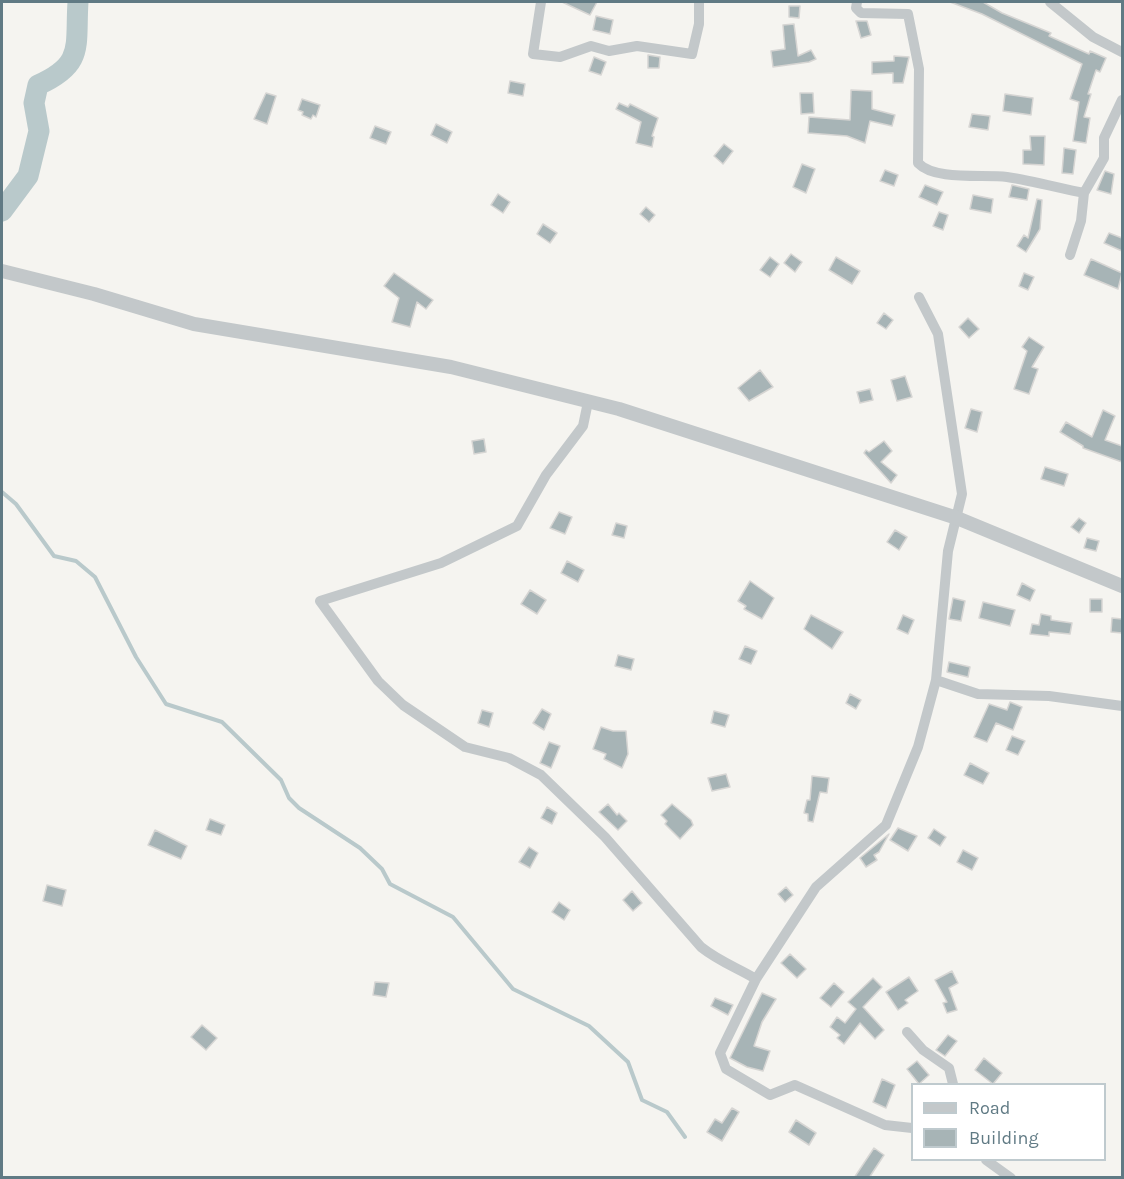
<!DOCTYPE html>
<html>
<head>
<meta charset="utf-8">
<style>
	body { margin:0 }
	#map { position:relative; width:1124px; height:1179px; overflow:hidden; background:#f5f4f0; font-family:Karla,sans-serif }
	canvas { display:block }
	.frame { position:absolute; inset:0; border:3px solid #607a84; pointer-events:none }
	.legend { position:absolute; left:911px; top:1083px; width:195px; height:78px; box-sizing:border-box; background:#fff; border:2px solid #bfcace; margin:0; padding:8px 10px; list-style:none; font-size:18px; color:#607a84 }
	.legend li { display:flex; align-items:center; gap:12px; height:30px }
	.legend b { width:30px; border:2px solid #bfcace }
</style>
</head>
<body>
<div id="map">
<canvas width="1124" height="1179"></canvas>
<div class="frame"></div>
<ul class="legend">
<li><b style="height:8px;background:#c3c8ca"></b>Road</li>
<li><b style="height:16px;background:#a7b4b6"></b>Building</li>
</ul>
</div>
<script>
const c = document.querySelector('canvas').getContext('2d');
c.lineJoin = 'round';
function strokePath(path, color, width, dash) { c.strokeStyle = color; c.lineWidth = width; c.lineCap = dash ? 'butt' : 'round'; c.setLineDash(dash || []); c.stroke(path); }
function fillPath(path, color) { c.fillStyle = color; c.fill(path, 'evenodd'); }
strokePath(new Path2D(`
	M2,492L16,504L54,556L76,561L95,577L136,657L166,704L222,722L281,780L289,798L299,808L360,848L382,869L390,884L453,917L513,989L589,1026L628,1062L642,1100L667,1112L685,1137`), '#b9c9cb', 4);
strokePath(new Path2D(`
	M2,211L28,176L39,131L34,103L38,85C85,64 75,46 78,2`), '#b9c9cb', 21);
const building = new Path2D(`
	M562,2H597L590,15Z
	M950,2H983L1002,13L1051,33L1049,36L1089,54L1090,51L1106,58L1100,72L1096,70L1088,94H1091L1084,117L1090,118L1086,143L1073,141L1079,102L1070,99L1082,64L982,14Z
	M789,6H800L799,18L789,17Z
	M596,16L613,20L610,34L593,30Z
	M856,21H867L871,35L861,38Z
	M794,24L798,56L811,50L816,59L809,62L773,67L771,51L785,49L783,25Z
	M648,55L660,57L659,68H648Z
	M894,56L909,57L903,83H893V73L872,74V62L894,61Z
	M594,57L606,62L601,75L589,71Z
	M510,81L525,84L523,96L508,93Z
	M851,90L872,91V109L895,115L892,126L870,121L865,143L847,136L808,133L809,117L850,120Z
	M266,93L276,96L267,124L254,119Z
	M800,93H813L814,113L801,114Z
	M1005,94L1033,98L1031,115L1003,111Z
	M302,99L320,105L316,117L313,115L311,119L302,115L303,112L298,110Z
	M619,103L628,107L630,104L658,118L652,136L654,137L652,147L636,143L641,122L616,109Z
	M972,114L990,116L988,130L969,127Z
	M436,124L452,132L447,143L431,135Z
	M375,126L391,132L386,144L370,138Z
	M1030,136H1045L1044,165L1023,164V150H1031Z
	M724,144L733,151L723,164L714,156Z
	M1064,148L1076,150L1073,174L1062,173Z
	M802,164L815,169L806,193L793,187Z
	M885,170L898,175L894,186L880,181Z
	M1105,171L1114,174L1111,194L1097,190Z
	M925,185L943,192L937,205L919,197Z
	M1012,185L1029,189L1027,200L1009,197Z
	M498,194L510,202L503,213L491,205Z
	M973,195L993,199L991,213L970,209Z
	M1037,199L1042,200L1040,229L1026,252L1017,246L1024,235L1028,238Z
	M646,207L655,215L649,222L640,214Z
	M939,212L948,215L943,230L933,226Z
	M543,224L557,233L550,243L537,234Z
	M1109,233L1122,238V251L1104,243Z
	M791,254L802,262L795,272L784,263Z
	M770,257L779,264L770,277L760,270Z
	M836,257L860,271L852,284L829,270Z
	M1091,259L1122,273L1118,289L1084,275Z
	M394,273L433,300L426,309L417,302L410,327L392,322L399,298L384,286Z
	M1024,273L1034,277L1028,290L1019,286Z
	M884,313L893,320L886,329L877,323Z
	M968,318L979,329L969,338L959,327Z
	M1029,337L1044,347L1032,367L1038,369L1029,394L1014,389L1027,351L1022,347Z
	M760,370L773,387L749,401L738,388Z
	M905,376L912,397L897,401L891,380Z
	M870,389L873,400L860,403L857,392Z
	M971,409L982,412L977,432L965,428Z
	M1103,410L1115,416L1105,440L1122,446V462L1083,448V446L1060,432L1066,422L1092,437Z
	M484,439L486,452L474,454L472,441Z
	M884,441L892,451L881,462L897,475L891,483L864,453L866,450L869,452Z
	M1045,467L1068,474L1064,486L1041,479Z
	M559,512L572,517L565,534L550,528Z
	M1079,518L1086,523L1079,533L1071,527Z
	M616,523L627,526L624,538L612,535Z
	M895,530L907,537L899,550L887,542Z
	M1087,538L1099,541L1096,551L1084,548Z
	M567,561L584,570L578,582L561,573Z
	M750,581L774,598L762,619L744,609L746,606L738,601Z
	M1022,583L1035,590L1030,601L1017,595Z
	M530,590L546,600L537,614L521,604Z
	M953,598L965,601L961,621L949,619Z
	M1090,599H1102V612H1090Z
	M983,602L1015,610L1010,626L979,618Z
	M1041,614L1051,616V620L1072,623L1070,634L1049,632V636L1030,634L1032,624L1039,625Z
	M811,615L843,632L832,649L804,629Z
	M903,615L914,620L908,634L897,629Z
	M1112,618L1122,619V633L1111,632Z
	M745,646L757,651L751,664L739,659Z
	M618,655L634,659L631,670L615,666Z
	M949,662L970,667L968,677L947,672Z
	M850,694L861,700L856,709L846,703Z
	M1010,702L1022,707L1013,730L996,723L987,742L974,737L989,704L1007,710Z
	M542,709L551,714L544,730L533,723Z
	M482,710L493,713L489,727L478,723Z
	M714,711L729,715L725,727L711,723Z
	M601,727L613,731H626L628,754L622,768L604,759L606,754L593,749Z
	M1012,736L1025,741L1018,755L1006,750Z
	M549,742L560,746L551,768L540,763Z
	M970,763L989,773L983,784L964,775Z
	M726,774L730,787L712,791L708,778Z
	M812,776L829,778L827,793L820,792L813,822L808,821V814L804,813L807,800H810Z
	M608,804L617,815L619,813L627,821L618,830L599,812Z
	M672,804L691,820L693,825L680,839L665,824L667,821L661,815Z
	M547,807L557,813L552,824L541,818Z
	M210,819L225,825L221,835L206,830Z
	M898,828L917,836L908,851L890,840Z
	M934,829L946,837L940,846L928,838Z
	M155,830L187,846L181,859L148,845Z
	M889,834L879,852L874,855L877,860L866,867L860,858Z
	M529,847L538,853L530,868L519,862Z
	M963,850L978,858L972,870L957,862Z
	M47,885L66,890L62,906L43,901Z
	M786,887L793,895L785,902L778,894Z
	M632,891L642,903L633,911L623,900Z
	M559,902L570,910L564,920L552,912Z
	M790,954L806,969L797,978L781,963Z
	M952,971L958,983L949,988L957,1010L947,1013L943,1003L947,1002L935,980Z
	M909,977L918,991L905,1000L908,1003L898,1010L886,992Z
	M873,978L882,987L863,1007L884,1030L875,1039L860,1023L844,1044L837,1038L840,1035L830,1027L837,1017L845,1023L856,1009L848,1002Z
	M375,982L389,983L386,997L373,995Z
	M834,983L844,992L831,1007L820,998Z
	M762,993L776,999L762,1022L754,1046L770,1051L763,1071L747,1067L730,1058Z
	M715,998L733,1005L728,1015L711,1006Z
	M202,1025L217,1038L206,1050L191,1037Z
	M948,1035L957,1041L945,1056L936,1050Z
	M984,1058L1002,1073L993,1084L975,1070Z
	M917,1061L929,1075L919,1084L907,1069Z
	M882,1079L895,1085L886,1108L873,1102Z
	M732,1108L739,1112L722,1141L707,1132L715,1119L722,1123Z
	M796,1120L816,1133L809,1145L789,1132Z
	M874,1148L884,1155L869,1178H854Z`);
fillPath(building, '#a7b4b6');
strokePath(building, '#d6d5d3', 1.5);
strokePath(new Path2D(`
	M541,2L533,54L560,57L591,46L609,51L637,46L692,54L699,24V2
	M857,2L856,8L861,13L908,14L919,69L918,163C935,181 983,174 1007,177C1033,181 1059,188 1084,193
	M1050,2L1093,37L1122,52
	M1070,255L1081,221L1084,193L1104,158V138L1122,100
	M919,297L938,334L962,494L948,551L936,680L978,694L1049,696L1122,706
	M588,402L583,426L546,475L517,526L441,563L320,601L378,681L403,705L465,747L509,758L541,775L605,837L701,947C720,962 736,967 756,979
	M907,1032L923,1050L949,1068L953,1084
	M912,1128L885,1125L795,1085L770,1095L726,1069L720,1053L756,979L816,887L886,825L918,747L936,680
	M986,1160L1011,1178`), '#c3c8ca', 10);
strokePath(new Path2D(`
	M2,271L94,294L194,324L451,367L619,409L957,518L1122,586`), '#c3c8ca', 14);
</script>
</body>
</html>
